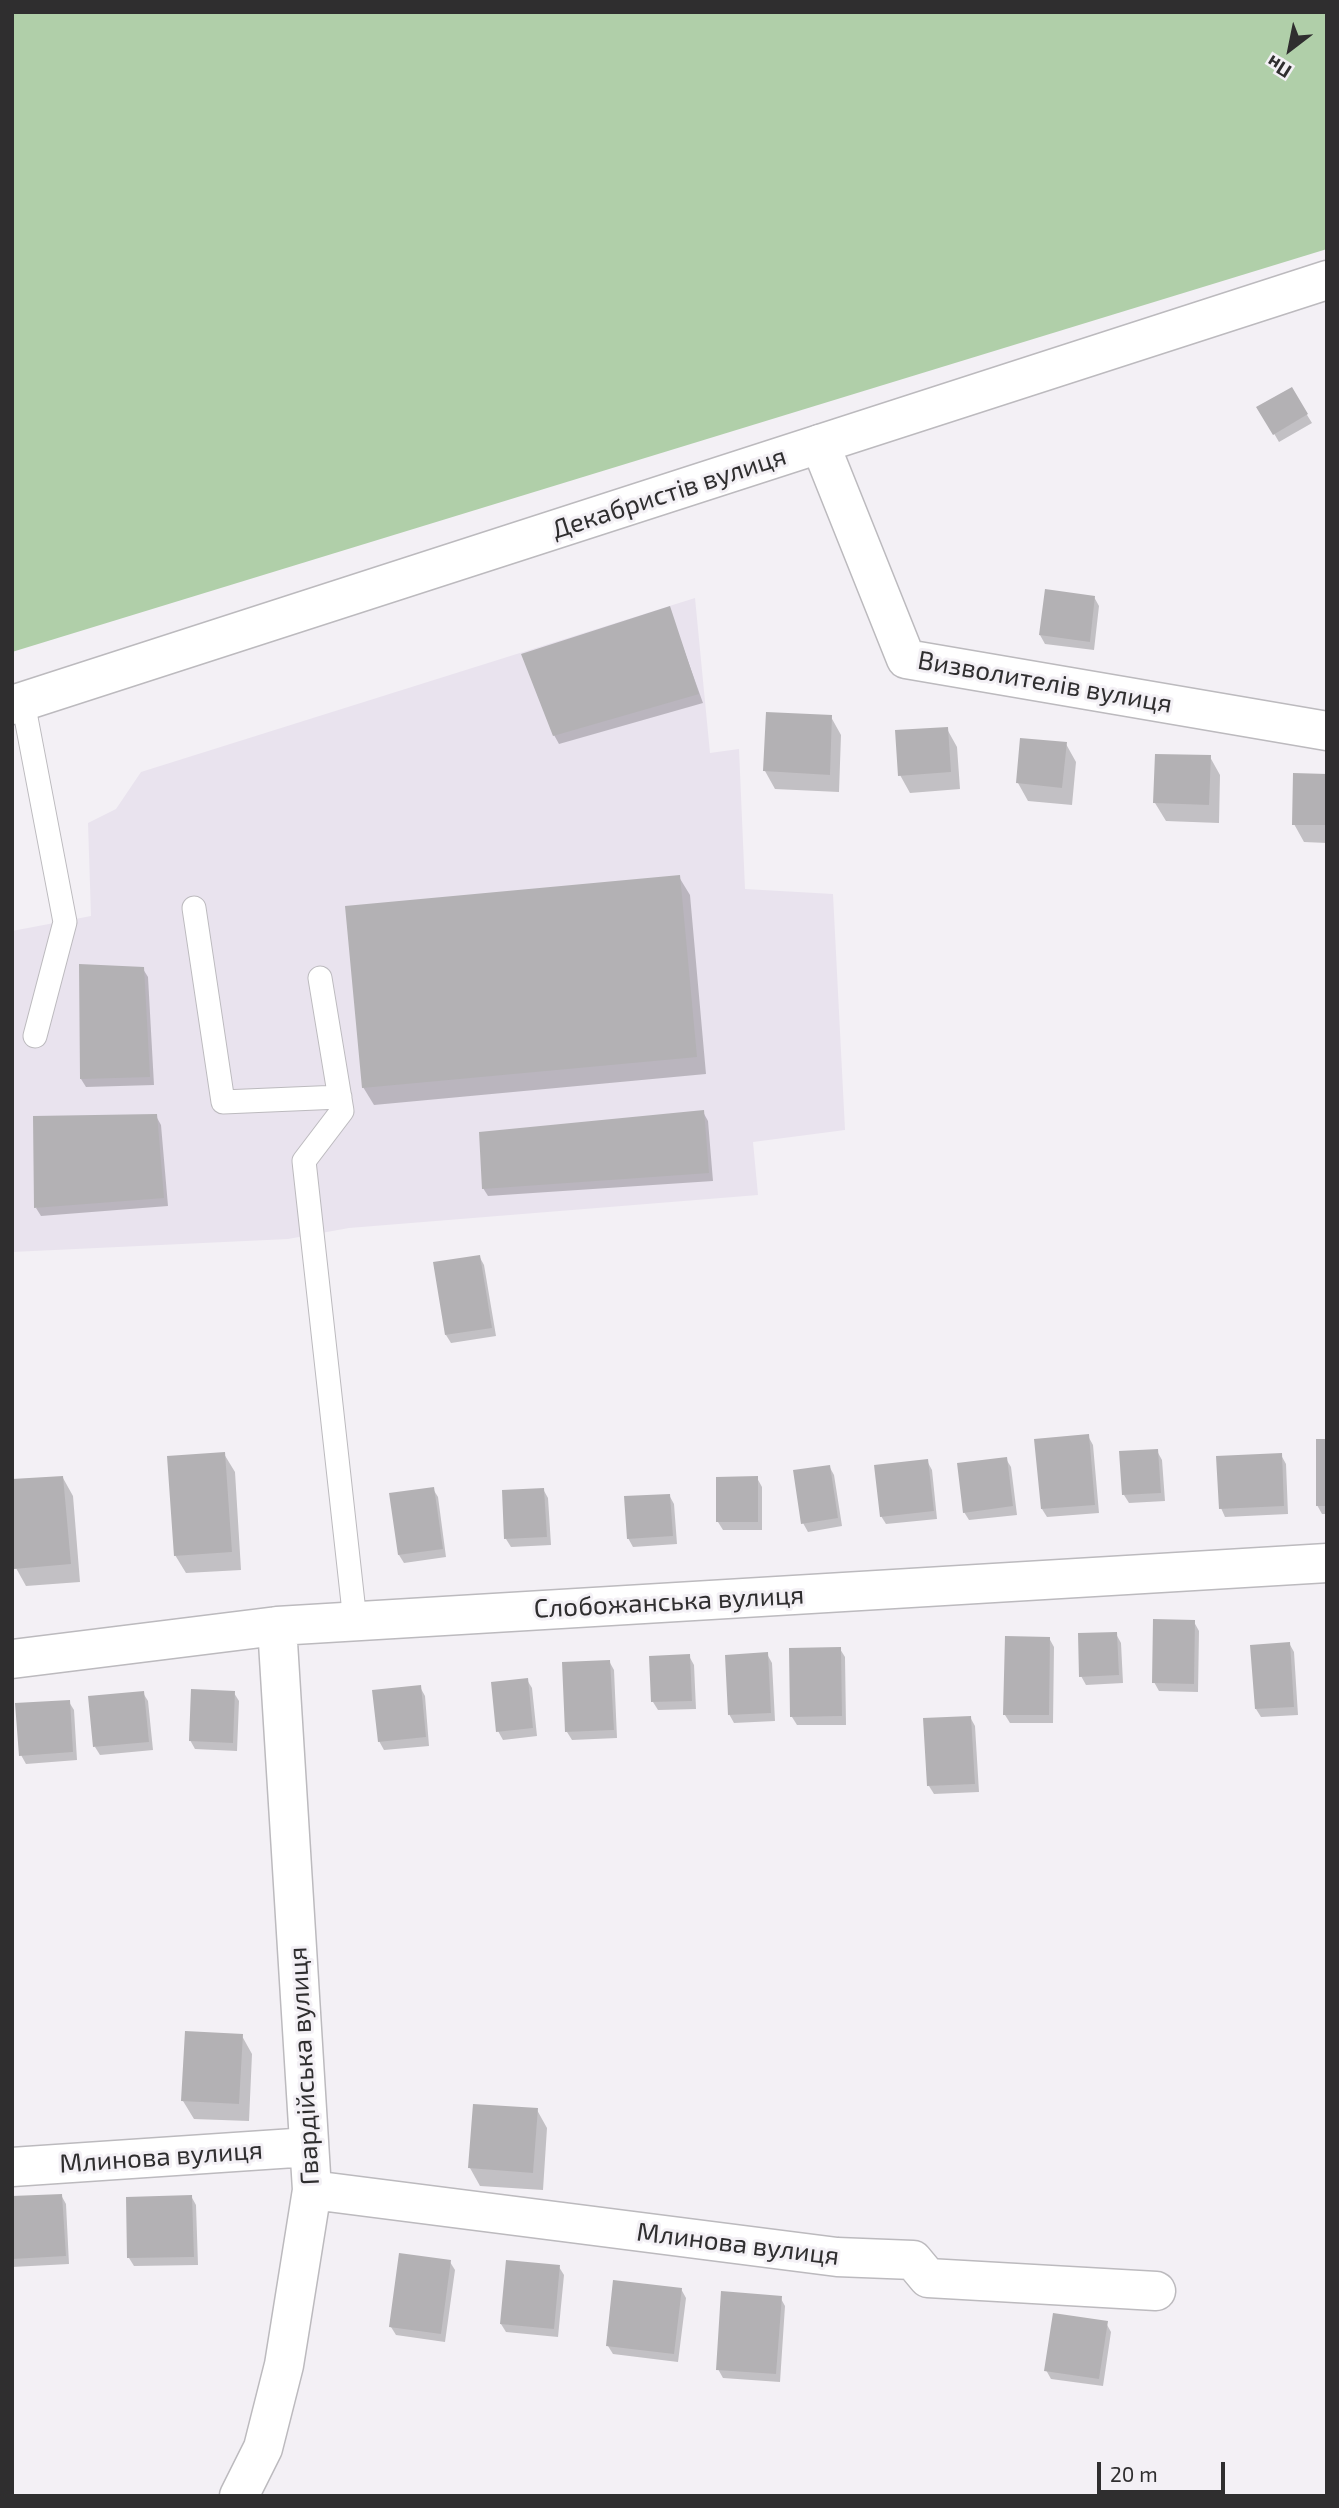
<!DOCTYPE html>
<html>
<head>
<meta charset="utf-8">
<style>
	body { margin:0 }
	#map { position:relative; width:1339px; height:2508px; overflow:hidden; background:#f3f0f5; font-family:"Exo 2",sans-serif }
	canvas { display:block }
	.frame { position:absolute; inset:0; border:14px solid #2f2e2f; pointer-events:none }
	.north { position:absolute; left:1255px; top:14px; width:70px; height:70px; -webkit-text-stroke:5px #f3f0f5; paint-order:stroke; rotate:212deg; font-size:19px; font-weight:700; line-height:28px; text-align:center; color:#2f2e2f }
	.north::after { content:''; display:block; margin:auto; width:24px; height:32px; background:#2f2e2f; clip-path:polygon(50% 0,100% 100%,50% 72%,0 100%) }
	.scale { position:absolute; left:1097px; top:2462px; width:128px; height:32px; box-sizing:border-box; border:4px solid #2f2e2f; border-top:0; padding-left:9px; font-size:21px; line-height:24px; white-space:nowrap; color:#2f2e2f; -webkit-text-stroke:5px #f3f0f5; paint-order:stroke }
</style>
</head>
<body>
<div id="map">
<canvas width="1339" height="2508"></canvas>
<div class="frame"></div>
<div class="north">Пн</div>
<div class="scale">20 m</div>
</div>
<script>
const c = document.querySelector('canvas').getContext('2d');
c.lineJoin = 'round';
function fillPath(path, color) { c.fillStyle = color; c.fill(path, 'evenodd'); }
function strokePath(path, color, width, dash) { c.strokeStyle = color; c.lineWidth = width; c.lineCap = dash ? 'butt' : 'round'; c.setLineDash(dash || []); c.stroke(path); }
function write(font, color, halo, rows, align = 'center') {
  c.font = font + ' "Exo 2",sans-serif'; c.lineWidth = 6; c.setLineDash([]); c.textBaseline = 'middle'; c.strokeStyle = halo; c.fillStyle = color; for (const [text, x, y, turn = 0] of rows) {
    c.save(); c.translate(x, y); c.rotate((+turn || 0) * Math.PI / 180); c.textAlign = isNaN(turn) ? turn : align; if (halo) c.strokeText(text, 0, 0); c.fillText(text, 0, 0); c.restore();
  }
}
fillPath(new Path2D(`
	M695,598L710,753L739,749L745,889L833,894L845,1130L753,1142L758,1195L349,1228L288,1239L12,1252V931L91,916L88,823L116,809L141,772Z`), '#e9e3ee');
fillPath(new Path2D(`
	M12,12H1327V249L12,652Z`), '#b0cfa9');
fillPath(new Path2D(`
	M1291,389L1312,423L1279,442L1259,408Z
	M1094,597L1099,606L1094,650L1045,644L1040,635Z
	M669,608L703,703L559,744L554,735Z
	M831,717L841,735L839,792L775,789L765,771Z
	M947,729L957,747L960,789L910,793L900,775Z
	M1066,744L1076,762L1072,805L1028,801L1018,783Z
	M1210,757L1220,775L1219,823L1166,821L1155,803Z
	M1327,775V843L1304,842L1294,824Z
	M679,877L690,895L706,1074L374,1105L363,1087Z
	M143,969L148,977L154,1085L86,1087L81,1079Z
	M703,1112L708,1121L713,1181L488,1196L483,1188Z
	M156,1116L161,1125L168,1206L41,1216L36,1208Z
	M479,1256L484,1265L496,1336L451,1343L446,1335Z
	M1088,1436L1093,1445L1099,1513L1047,1517L1042,1509Z
	M1327,1441V1514H1322L1317,1505Z
	M1157,1451L1162,1460L1165,1501L1129,1503L1124,1495Z
	M224,1454L235,1472L241,1570L186,1573L175,1555Z
	M1281,1455L1286,1464L1288,1514L1225,1517L1221,1508Z
	M1006,1459L1011,1467L1017,1515L969,1520L964,1512Z
	M927,1461L932,1470L937,1519L886,1524L881,1516Z
	M829,1466L834,1475L842,1526L808,1532L803,1523Z
	M63,1478L73,1496L80,1582L26,1586L16,1568L12,1481Z
	M757,1478L762,1487V1530H723L718,1522Z
	M433,1489L438,1497L446,1557L404,1563L399,1555L390,1494Z
	M543,1489L548,1498L551,1545L511,1547L506,1539L504,1492Z
	M669,1495L674,1504L677,1544L633,1547L628,1538Z
	M1194,1622L1199,1631L1198,1692L1159,1691L1154,1682Z
	M1116,1634L1121,1643L1123,1683L1086,1685L1081,1676Z
	M1049,1638L1054,1647L1053,1723H1010L1005,1715Z
	M1289,1643L1294,1652L1298,1715L1261,1717L1256,1709Z
	M840,1649L845,1657L846,1725H797L792,1717Z
	M767,1654L772,1663L775,1721L734,1723L729,1714Z
	M689,1656L694,1665L696,1709L658,1710L653,1702Z
	M609,1661L614,1670L617,1738L572,1740L567,1732Z
	M527,1680L532,1688L537,1736L503,1740L498,1731Z
	M420,1687L425,1696L429,1746L384,1750L379,1741Z
	M143,1693L148,1701L153,1750L100,1755L95,1747Z
	M234,1693L239,1701L237,1751L195,1749L190,1740Z
	M69,1702L74,1710L77,1760L26,1764L21,1755Z
	M970,1717L975,1726L979,1792L934,1794L929,1786Z
	M242,2036L252,2054L249,2121L194,2119L183,2101Z
	M537,2110L547,2128L543,2190L480,2186L470,2168Z
	M61,2195L66,2204L69,2264L12,2267V2198Z
	M191,2196L196,2205L198,2265L134,2266L129,2258Z
	M450,2262L455,2270L445,2342L396,2335L391,2327Z
	M559,2267L564,2275L558,2337L506,2332L501,2324Z
	M681,2289L686,2298L678,2362L613,2354L608,2346Z
	M780,2297L785,2306L780,2382L723,2378L718,2369Z
	M1106,2323L1111,2332L1103,2386L1051,2379L1046,2370Z`), '#0003');
fillPath(new Path2D(`
	M1292,387L1308,414L1273,435L1256,407Z
	M1045,589L1095,596L1090,642L1039,635Z
	M670,606L699,694L553,736L521,654Z
	M766,712L832,715L830,775L763,771Z
	M948,727L951,772L898,776L895,730Z
	M1020,738L1067,742L1062,788L1016,783Z
	M1155,754L1211,755L1209,805L1153,803Z
	M1293,773L1327,774V825H1292Z
	M680,875L697,1057L362,1088L345,906Z
	M79,964L144,967L150,1077L80,1079Z
	M704,1110L709,1173L482,1189L479,1132Z
	M157,1114L164,1198L34,1208L33,1116Z
	M480,1255L492,1328L445,1335L433,1262Z
	M1089,1434L1095,1505L1041,1509L1034,1439Z
	M1316,1439H1327V1506H1316Z
	M1158,1449L1161,1493L1122,1495L1119,1451Z
	M225,1452L232,1552L174,1556L167,1456Z
	M1282,1453L1284,1506L1219,1509L1216,1456Z
	M1007,1457L1013,1506L963,1513L957,1463Z
	M928,1459L934,1511L880,1517L874,1465Z
	M830,1465L838,1518L801,1524L793,1470Z
	M63,1476L71,1564L14,1569L12,1479Z
	M758,1476V1522H716V1477Z
	M434,1487L443,1549L398,1555L389,1493Z
	M544,1488L547,1537L504,1539L502,1490Z
	M670,1494L673,1536L627,1539L624,1496Z
	M1153,1619L1195,1620L1194,1684L1152,1683Z
	M1117,1632L1119,1675L1079,1677L1078,1633Z
	M1005,1636L1050,1637L1049,1715H1003Z
	M1290,1642L1294,1707L1255,1709L1250,1645Z
	M841,1647L842,1716L790,1717L789,1648Z
	M768,1652L771,1713L728,1715L725,1655Z
	M690,1654L692,1701L651,1702L649,1656Z
	M610,1660L614,1730L565,1732L562,1662Z
	M528,1678L533,1728L496,1732L491,1682Z
	M421,1685L426,1737L378,1742L372,1690Z
	M191,1689L235,1691L233,1743L189,1741Z
	M144,1691L149,1742L93,1747L88,1696Z
	M70,1700L73,1752L19,1756L15,1703Z
	M971,1716L975,1784L927,1786L923,1718Z
	M185,2031L243,2034L239,2104L181,2101Z
	M473,2104L538,2108L533,2173L468,2168Z
	M62,2194L66,2256L12,2259V2196Z
	M192,2195L194,2257L127,2258L126,2197Z
	M399,2253L451,2260L441,2334L389,2327Z
	M506,2260L560,2265L554,2329L500,2324Z
	M613,2280L682,2288L674,2354L606,2346Z
	M721,2291L782,2296L776,2374L716,2370Z
	M1053,2313L1108,2321L1099,2379L1044,2371Z`), '#b3b1b4');
const service = new Path2D(`
	M23,702L65,922L35,1036
	M194,908L223,1102L340,1097
	M320,978L342,1111L304,1161L355,1621`);
const minor = new Path2D(`
	M820,444L906,659L1327,731
	M12,1659L277,1626L1327,1563
	M12,2167L309,2147
	M312,2190L837,2257L913,2260L928,2278L1156,2291
	M239,2496L263,2448L284,2365L312,2190L277,1626`);
const tertiary = new Path2D(`
	M12,705L1327,280`);
strokePath(service, '#bcbabe', 25);
strokePath(minor, '#bcbabe', 41);
strokePath(tertiary, '#bcbabe', 41);
strokePath(service, '#fff', 23);
strokePath(minor, '#fff', 38);
strokePath(tertiary, '#fff', 38);
write('26px', '#2f2e2f', '#f3f0f5', [
	["Декабристів вулиця",669,493,-18],
	["Визволителів вулиця",1045,682,10],
	["Слобожанська вулиця",669,1602,-3],
	["Гвардійська вулиця",304,2066,-93],
	["Млинова вулиця",161,2157,-4],
	["Млинова вулиця",738,2244,7]
]);
</script>
</body>
</html>
